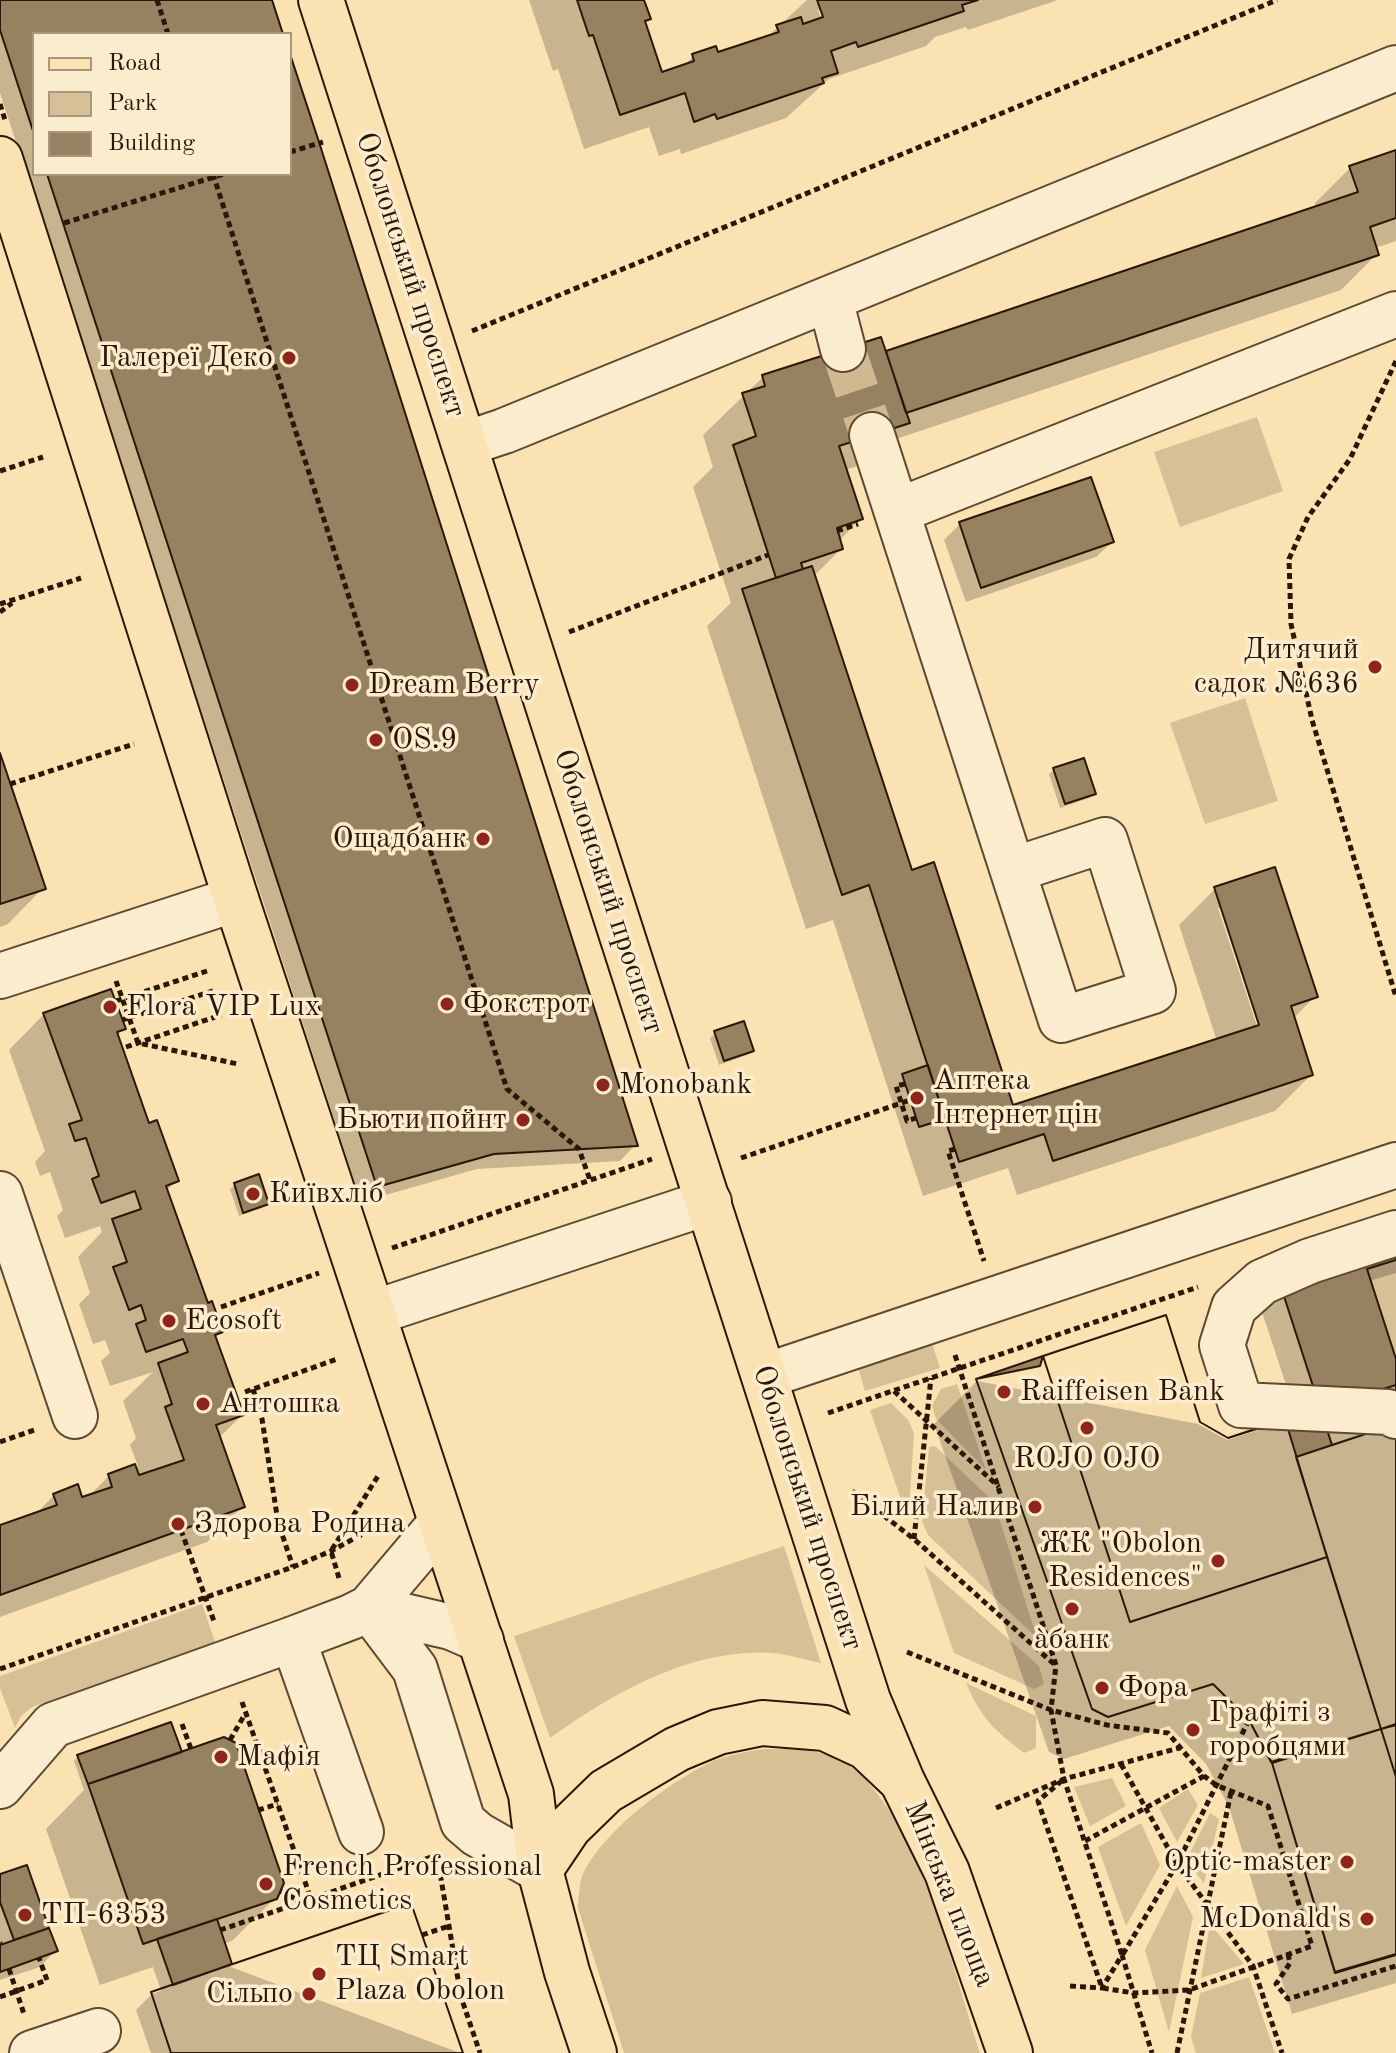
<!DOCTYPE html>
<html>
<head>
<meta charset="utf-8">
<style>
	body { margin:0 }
	#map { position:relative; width:1396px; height:2053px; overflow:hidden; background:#fae2b3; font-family:"Old Standard TT",serif }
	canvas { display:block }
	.legend { position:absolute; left:32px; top:32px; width:260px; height:144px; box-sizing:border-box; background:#fcecce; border:2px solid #a8977e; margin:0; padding:10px 14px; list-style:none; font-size:24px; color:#2a1707 }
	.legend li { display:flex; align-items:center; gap:16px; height:40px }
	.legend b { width:40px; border:2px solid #a8977e }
</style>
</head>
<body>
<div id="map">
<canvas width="1396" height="2053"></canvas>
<ul class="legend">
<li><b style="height:10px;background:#fae2b3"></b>Road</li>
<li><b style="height:22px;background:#d7bf96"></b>Park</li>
<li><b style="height:22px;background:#968160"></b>Building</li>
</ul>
</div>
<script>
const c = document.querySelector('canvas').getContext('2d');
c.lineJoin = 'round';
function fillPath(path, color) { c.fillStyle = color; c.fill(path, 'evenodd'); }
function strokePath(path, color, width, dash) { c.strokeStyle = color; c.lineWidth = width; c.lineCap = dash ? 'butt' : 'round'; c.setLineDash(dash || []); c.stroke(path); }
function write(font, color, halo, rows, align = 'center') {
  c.font = font + ' "Old Standard TT",serif'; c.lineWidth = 7; c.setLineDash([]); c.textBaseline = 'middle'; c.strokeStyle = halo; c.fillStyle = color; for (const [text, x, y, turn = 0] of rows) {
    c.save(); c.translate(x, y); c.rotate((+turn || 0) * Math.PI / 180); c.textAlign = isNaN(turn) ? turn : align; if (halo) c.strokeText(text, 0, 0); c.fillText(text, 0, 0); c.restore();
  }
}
fillPath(new Path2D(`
	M1257,417L1283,491L1180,527L1154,452Z
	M1245,698L1278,801L1205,824L1170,723Z
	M1396,1260V1359L1367,1269Z
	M930,1337L940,1368L865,1391L856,1361Z
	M957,1384L986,1470L936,1419L932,1406L941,1389Z
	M891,1403L908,1420L914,1433L909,1507L904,1508L870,1410Z
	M935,1446L994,1502L1037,1638L928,1535L922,1521L929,1447Z
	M784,1546L821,1663C805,1660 788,1654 772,1653C691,1648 613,1693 550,1738L514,1636Z
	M924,1565L1039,1666L1044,1684L1034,1689L954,1653Z
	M202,1604L215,1642L32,1707L21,1716L15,1728L0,1688V1676Z
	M966,1683L1036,1716V1748L1024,1753C994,1730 981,1718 966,1683Z
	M763,1749C793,1749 826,1748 851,1767C920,1820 953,1971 980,2053H624L578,1908C579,1894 579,1878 587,1866C611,1826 667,1784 709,1763C726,1755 745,1752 763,1749Z
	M1112,1778L1126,1806L1090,1826L1074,1787Z
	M1188,1789L1198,1805L1177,1842L1159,1808Z
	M1210,1813L1219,1819L1204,1883L1186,1861Z
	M1141,1823L1160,1865L1126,1926L1098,1847Z
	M1177,1886L1193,1917L1169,2032L1145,1950Z
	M1210,1924L1244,1964L1201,1978Z
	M1249,1977L1275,2053H1196L1191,2037L1200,1993Z`), '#d7bf96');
fillPath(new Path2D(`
	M0,0H270L281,34H34V174H290V61L635,1145L620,1161L477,1169L361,1202L0,93Z
	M529,0H642L648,18L644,23L661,74L683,67L693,56L717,55L766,38L807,0H1058L968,30L966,27L935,37L926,46L829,79L786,118L681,154L680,149L659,156L649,127L584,149L558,69L553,71ZM818,10H823L824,27Z
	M1396,152V241L1375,248L1377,254L1341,290L887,442L867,463L845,470L861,518L839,541L841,549L814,576L911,872L1012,1108L1217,1041L1179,925L1215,889L1315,996L1293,1019L1311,1075L1275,1111L1017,1195L1008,1168L923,1196L833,920L806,929L707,626L731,603L693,487L713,467L703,435L763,377L885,354L1316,208L1315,203L1351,167ZM1218,908H1223L1264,1034L1260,1035Z
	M960,524L1112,542L1096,557L966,602L944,540Z
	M0,759L43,888L8,924L0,927Z
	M1054,770L1094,794L1089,798L1060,808L1049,774Z
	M44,1014L123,1029L117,1036L148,1125L176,1181L165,1192L206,1306L221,1332L214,1338L242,1415L219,1438L243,1506L207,1542L0,1617V1528L34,1516L54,1495L81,1500L87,1498L109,1476L138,1466L130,1445L136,1438L123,1401L153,1372L110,1386L101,1361L110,1353L105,1340L93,1344L79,1304L90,1293L78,1257L102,1232L100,1226L65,1238L57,1216L63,1210L50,1172L40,1176L35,1162L45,1151L9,1050Z
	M715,1033L752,1051L747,1055L719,1065L710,1038Z
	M235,1185L267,1204L262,1208L239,1216L230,1189Z
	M1396,1251V1273L1369,1281L1396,1366V1983L1292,2014L1229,1807L1206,1764L1169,1726L1064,1759L1049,1752L934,1424L977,1381L1198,1424L1227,1440L1297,1418L1261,1309L1282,1289Z
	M826,1330L831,1344L807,1339L812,1335Z
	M181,1754L275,1898L232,1941L223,1944L231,1967L460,2053H151L136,2010L152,1994L161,1991L153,1967L100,1985L46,1829L84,1790L74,1761L78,1757Z
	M26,1867L55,1951L40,1967L0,1980V1876Z`), '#0003');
const building = new Path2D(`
	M0,0H272L283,34H34V134L0,30Z
	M577,0H644L651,19L645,21L662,72L694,61L692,54L716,46L718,52L779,32L776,25L801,17L803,24L823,17L817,0H978L962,5L964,11L858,47L856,42L831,51L838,73L822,78L824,83L717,119L715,114L694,122L685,93L620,115L593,35L589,36Z
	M290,54L319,142L638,1146L494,1154L377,1187L47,174H290Z
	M1396,150V218L1370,227L1379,255L906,413L886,351L1358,192L1349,166Z
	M881,337L910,423L839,446L863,519L837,528L843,549L801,563L803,569L776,578L733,445L756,436L742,393L765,386L762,375Z
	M1091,477L1114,542L981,588L959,522Z
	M812,566L912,870L934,862L1013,1105L1259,1025L1214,887L1275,867L1318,997L1291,1006L1313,1075L1053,1161L1044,1134L959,1162L869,885L842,895L742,589Z
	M0,753L46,889L0,904Z
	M1084,758L1096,794L1065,804L1053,768Z
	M111,989L126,1029L117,1032L149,1123L157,1120L179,1181L166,1186L208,1303L212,1301L223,1332L215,1335L244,1415L216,1425L245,1507L0,1595V1525L57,1505L53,1494L78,1484L82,1497L112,1487L108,1474L135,1464L139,1475L184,1460L165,1407L172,1404L158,1363L188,1352L183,1339L146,1352L136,1324L146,1320L141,1305L129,1310L113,1267L127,1262L112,1219L141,1209L135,1191L101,1203L92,1179L99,1176L86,1138L75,1141L69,1124L82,1120L43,1013Z
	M744,1021L754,1051L724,1061L714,1031Z
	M928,1065L945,1119L919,1127L902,1074Z
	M259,1174L269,1204L243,1213L234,1183Z
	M1396,1249V1260L1367,1269L1396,1359V1424L1332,1445L1281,1287Z
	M1166,1315L1200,1422L1228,1438L1285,1419L1327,1557L1130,1622L1043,1356Z
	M1166,1315L1200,1422L1228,1438L1396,1385V1954L1335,1972L1272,1763L1249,1720L1213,1684L1108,1717L1092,1709L976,1379L1040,1366L1043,1356Z
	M1043,1356L1130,1622L1327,1557L1381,1729L1271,1762L1249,1720L1213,1684L1108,1717L1092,1709L976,1379Z
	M1396,1424V1724L1381,1729L1296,1457Z
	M171,1722L182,1752L88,1784L77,1755Z
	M1396,1725V1777L1381,1729Z
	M1381,1729L1396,1777V1955L1335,1973L1272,1763Z
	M224,1737L236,1743L284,1883L277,1899L143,1944L88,1784Z
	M27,1865L49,1928L14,1940L0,1902V1874Z
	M411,1903L463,2053H171L151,1992Z
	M411,1903L463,2053H171L151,1992Z
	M217,1919L232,1964L173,1985L157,1939Z
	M49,1928L58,1951L0,1972V1945Z`);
fillPath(building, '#968160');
strokePath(building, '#2a1707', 2);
strokePath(new Path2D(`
	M843,349L872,435`), '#d0b991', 44, [44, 22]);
const minor = new Path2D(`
	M830,299L843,349
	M872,435L1061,1020L1153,991L1105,840L1013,870
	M465,444L504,431L1396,68
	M897,511L1396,314
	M0,976L236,899
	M0,1194L75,1416
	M1396,1233L1310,1261L1262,1282L1234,1307L1222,1345L1241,1405L1388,1412L1396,1416
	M373,1313L709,1202
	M765,1376L1396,1165
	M369,1608L415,1669L463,1822L477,1834L540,1870
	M369,1608L451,1627L481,1640
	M293,1639L361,1832
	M0,1786L53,1725L293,1639L351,1617L369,1608L441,1523
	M32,2053L98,2031`);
const major = new Path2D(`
	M321,0L868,1700L902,1781
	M0,159L236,899L531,1794L540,1870L567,1972L594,2053
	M540,1870L569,1827L606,1791L677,1749L718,1732L762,1723L825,1728L866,1747L902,1781L947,1872L1010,2053`);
strokePath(minor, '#5e4a32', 48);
strokePath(major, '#2a1707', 48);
strokePath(new Path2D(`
	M157,0L168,34
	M0,104L5,120
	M290,152L323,142
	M213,174L507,1089L579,1149L590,1180
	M64,223L224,174
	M472,331L1277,0
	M1396,361L1350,459L1308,517L1289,559L1291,624L1312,720L1396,997
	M0,471L43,457
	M837,531L858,524
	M0,604L81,578
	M0,612L12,603
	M569,632L768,555
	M10,784L134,744
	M116,981L138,1043L238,1064
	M116,1001L207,971
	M122,1020L213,991
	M126,1047L221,1015
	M905,1084L896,1086L907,1121L916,1118
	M955,1149L948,1151L984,1261
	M741,1158L910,1100
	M392,1248L652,1159
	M221,1307L319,1273
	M955,1355L1056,1665L1051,1710L1064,1779L1122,1955
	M253,1389L262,1419L278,1522L293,1567
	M894,1391L999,1487
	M245,1392L337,1359
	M828,1413L1198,1287
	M0,1442L37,1429
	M852,1491L914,1539L1055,1665
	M181,1530L215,1624
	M914,1539L931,1378
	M339,1578L331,1551L378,1476
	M907,1652L1051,1710L1107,1725L1168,1733L1204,1776L1216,1785L1268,1806L1312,1946L1189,1990L1134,1993L1102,1988L1038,1801L1064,1779
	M0,1669L293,1567L331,1551L387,1521
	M242,1702L311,1899L437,1855
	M182,1724L191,1749
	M230,1740L245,1714
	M1121,1764L1177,1864L1253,1966L1282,2053
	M996,1808L1064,1779L1179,1748
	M258,1810L278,1804
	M1085,1841L1204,1776
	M437,1855L461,1997L480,2053
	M280,1891L302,1902
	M220,1930L311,1899
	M422,1935L449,1926
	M0,1943L1,1944
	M1123,1954L1177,1864L1249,1720
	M1288,1954L1290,1963L1276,1984L1288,1999L1396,1966
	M9,1969L24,2014
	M1070,1986L1102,1988L1122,1955L1152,2053
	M0,1997L47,1980L39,1958
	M461,1997L502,1984
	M1177,2053L1231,1792`), '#2a1707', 5, [6, 4]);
strokePath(minor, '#fcecce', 44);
strokePath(major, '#fae2b3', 44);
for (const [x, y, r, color] of [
	[289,358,8,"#8f2418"],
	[1375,667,8,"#8f2418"],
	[352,685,8,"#8f2418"],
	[376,740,8,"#8f2418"],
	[483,839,8,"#8f2418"],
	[447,1004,8,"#8f2418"],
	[110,1007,8,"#8f2418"],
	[603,1085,8,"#8f2418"],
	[917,1098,8,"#8f2418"],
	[523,1120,8,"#8f2418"],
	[253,1194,8,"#8f2418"],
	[169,1321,8,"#8f2418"],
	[1004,1392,8,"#8f2418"],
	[203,1404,8,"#8f2418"],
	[1087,1428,8,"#8f2418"],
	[1035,1507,8,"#8f2418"],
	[178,1524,8,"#8f2418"],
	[1218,1561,8,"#8f2418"],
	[1072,1609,8,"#8f2418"],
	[1102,1688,8,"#8f2418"],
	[1193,1730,8,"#8f2418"],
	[221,1757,8,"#8f2418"],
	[1347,1862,8,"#8f2418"],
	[266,1884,8,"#8f2418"],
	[25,1915,8,"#8f2418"],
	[1367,1919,8,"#8f2418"],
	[319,1974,8,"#8f2418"],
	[309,1994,8,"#8f2418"]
]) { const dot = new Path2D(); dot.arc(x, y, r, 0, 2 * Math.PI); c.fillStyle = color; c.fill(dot); strokePath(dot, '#fcecce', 3); }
write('30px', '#2a1707', '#fcecce', [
	["Оболонський проспект",410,275,72],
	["Оболонський проспект",608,892,72],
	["Оболонський проспект",807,1508,72],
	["Мінська площа",949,1894,68]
]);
write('30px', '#2a1707', '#fcecce', [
	["Галереї Деко",273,358,"right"],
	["Дитячий",1359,650,"right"],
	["садок №636",1359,684,"right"],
	["Dream Berry",368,685],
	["OS.9",392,740],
	["Ощадбанк",467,839,"right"],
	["Фокстрот",463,1004],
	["Flora VIP Lux",126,1007],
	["Аптека",933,1081],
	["Інтернет цін",933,1115],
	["Monobank",619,1085],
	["Бьюти пойнт",507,1120,"right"],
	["Київхліб",269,1194],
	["Ecosoft",185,1321],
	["Raiffeisen Bank",1020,1392],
	["Антошка",219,1404],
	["ROJO OJO",1087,1459,"center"],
	["Білий Налив",1019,1507,"right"],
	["Здорова Родина",194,1524],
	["ЖК \"Obolon",1202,1544,"right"],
	["Residences\"",1202,1578,"right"],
	["а̀банк",1072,1640,"center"],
	["Фора",1118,1688],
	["Графіті з",1209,1713],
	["горобцями",1209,1747],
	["Мафія",237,1757],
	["Optic-master",1331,1862,"right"],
	["French Professional",282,1867],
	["Cosmetics",282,1901],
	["ТП-6353",41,1915],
	["McDonald's",1351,1919,"right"],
	["ТЦ Smart",335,1957],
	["Plaza Obolon",335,1991],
	["Сільпо",293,1994,"right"]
], 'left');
</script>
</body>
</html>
